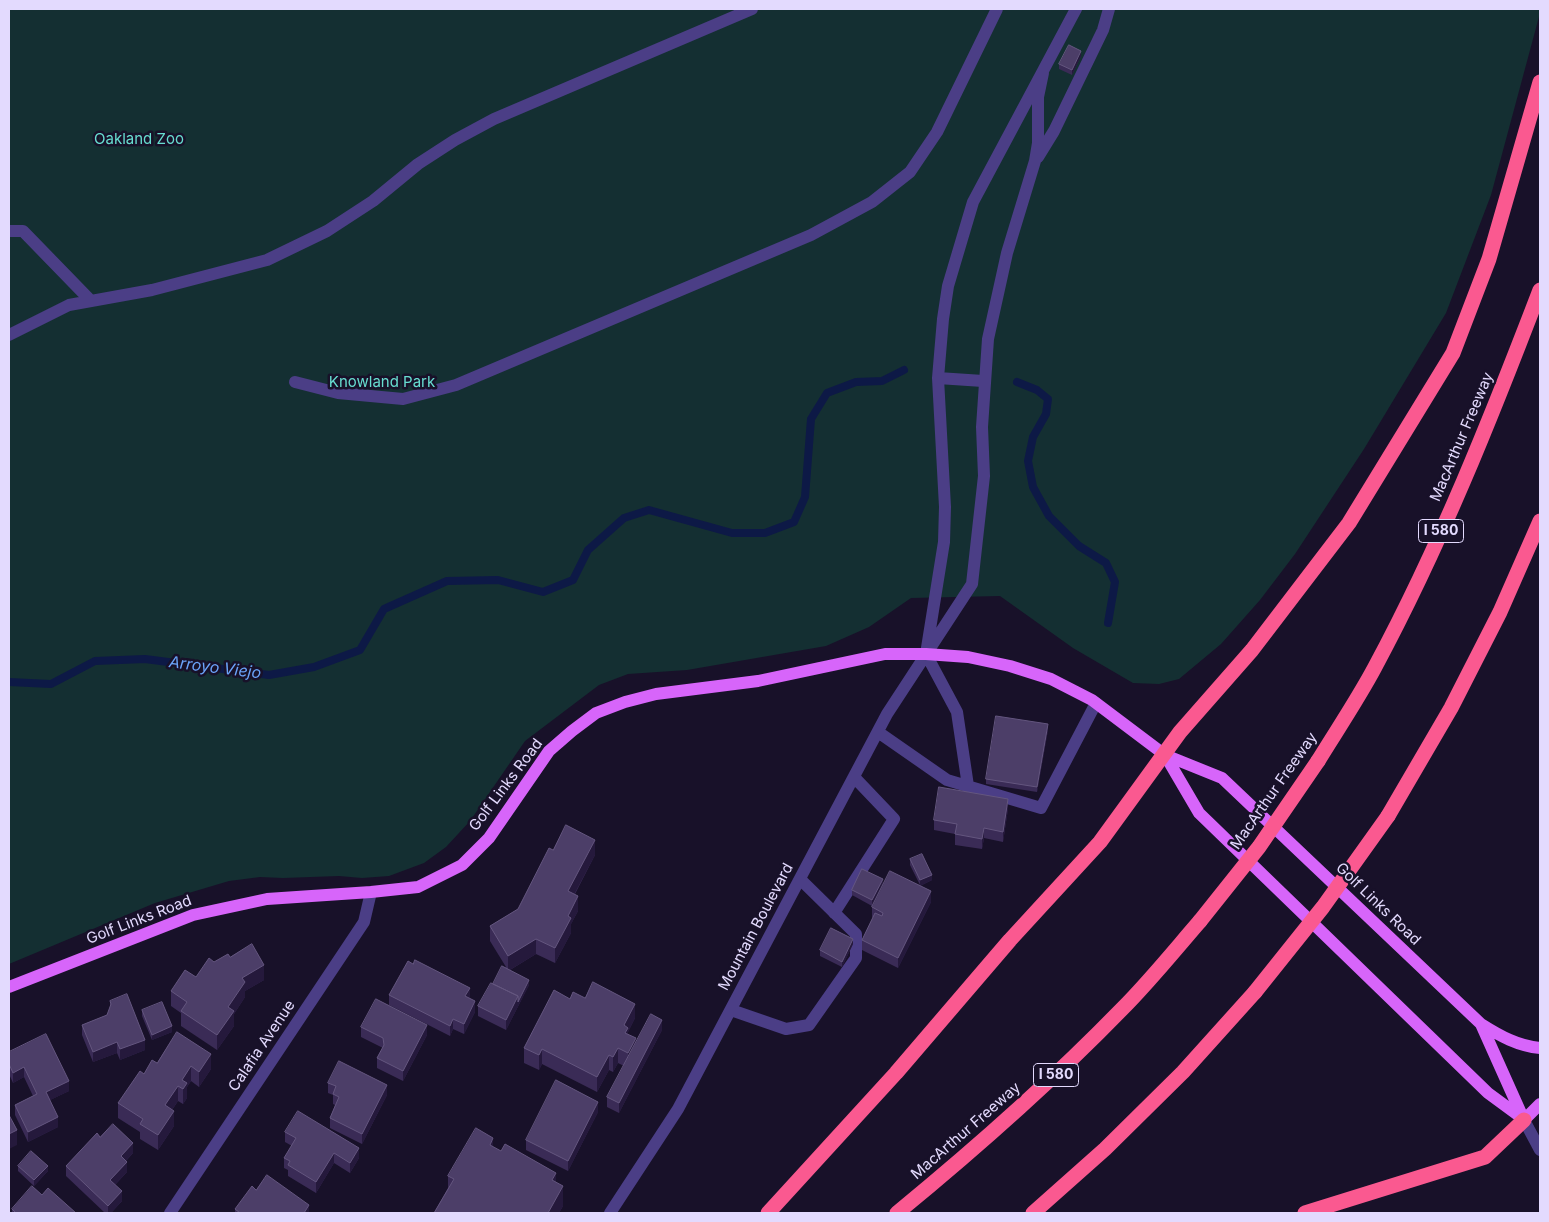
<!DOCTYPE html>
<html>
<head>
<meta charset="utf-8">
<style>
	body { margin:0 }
	#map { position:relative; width:1549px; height:1222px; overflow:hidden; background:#181129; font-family:Inter,sans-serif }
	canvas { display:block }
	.frame { position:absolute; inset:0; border:10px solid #e3dafe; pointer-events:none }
</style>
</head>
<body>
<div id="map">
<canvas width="1549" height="1222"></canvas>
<div class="frame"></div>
</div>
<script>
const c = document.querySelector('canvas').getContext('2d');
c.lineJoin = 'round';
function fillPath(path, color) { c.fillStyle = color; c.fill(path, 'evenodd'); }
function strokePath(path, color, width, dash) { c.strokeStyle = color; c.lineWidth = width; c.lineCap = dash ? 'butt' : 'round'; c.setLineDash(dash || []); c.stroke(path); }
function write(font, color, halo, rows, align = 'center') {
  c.font = font + ' Inter,sans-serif'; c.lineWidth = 5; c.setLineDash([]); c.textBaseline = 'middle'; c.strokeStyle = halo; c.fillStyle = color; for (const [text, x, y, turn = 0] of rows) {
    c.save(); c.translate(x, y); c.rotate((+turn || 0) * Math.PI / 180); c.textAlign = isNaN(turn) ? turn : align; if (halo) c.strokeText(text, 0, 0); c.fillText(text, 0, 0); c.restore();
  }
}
fillPath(new Path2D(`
	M9,9H1540V13L1491,195L1446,313L1364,449L1295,554L1260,600L1221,644L1179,679L1159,684L1133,683L1073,648L1000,596L911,598L869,627L826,646L687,670L628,674L599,685L525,741L470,821L446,847L424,863L389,876L362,878L339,876L283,878L260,877L229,881L155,903L9,964Z`), '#142f32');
strokePath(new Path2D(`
	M1017,382L1037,390L1048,399L1046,414L1033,437L1028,461L1033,487L1049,516L1079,546L1106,563L1115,582L1108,623
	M9,682L51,684L95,661L145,659L269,675L314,667L360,650L384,609L447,581L498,580L543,592L573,580L588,550L624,518L649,510L732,533H765L794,522L805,497L811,419L827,393L856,382L882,381L904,370`), '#0d1946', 8);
strokePath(new Path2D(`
	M1038,157L1054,131L1103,30L1109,9
	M9,231H23L91,301
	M9,335L69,305L152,290L267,260L327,231L373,201L418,164L455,140L494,119L752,9
	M938,378L983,381
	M295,382L338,393L403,399L456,385L811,235L872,202L910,172L937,132L997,9
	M878,732L947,780L1041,808L1096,703
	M968,786L957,712L926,654L944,542L945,507L938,378L943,319L948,286L973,202L1076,9
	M834,913L894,819L854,777
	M731,1010L786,1029L809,1025L856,958V934L800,879
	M1524,1120L1540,1150
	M170,1213L364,922L371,892
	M610,1213L678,1109L887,714L972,584L984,476L982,427L988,339L1007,253L1035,161L1038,143V97L1043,73`), '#4b3e86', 12);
strokePath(new Path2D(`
	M1165,755L1199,813L1488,1093L1522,1118
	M9,987L193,915L267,899L371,892L418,887L462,865L489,838L549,751L572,731L596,713L625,702L656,694L758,681L885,654H926L968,657L1010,666L1051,679L1092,700L1165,755L1222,778L1481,1024L1524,1120
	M1481,1024C1500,1036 1518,1046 1540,1048
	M1524,1120L1540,1104`), '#d765fa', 12);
strokePath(new Path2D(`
	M1318,761C1337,730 1358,699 1375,667C1440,546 1491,418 1540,290
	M1388,816L1451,708L1500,612L1540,521
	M768,1213L896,1073L1010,940L1100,842L1180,732L1252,650L1349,523L1453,353L1489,259L1540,82
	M897,1213C975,1149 1051,1082 1122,1009C1149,982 1174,951 1200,921
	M1033,1213L1105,1149L1183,1072L1255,992
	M1305,1213L1485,1157L1524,1120`), '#fa5990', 15);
strokePath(new Path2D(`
	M1200,921L1259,847L1318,761
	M1255,992L1323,907L1388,816`), '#fa5990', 15);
fillPath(new Path2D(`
	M1081,56L1072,75L1059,69V64Z
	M1048,730L1037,792L986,784V779Z
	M1008,809L1003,842L984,838L982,849L955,845V834L934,830V820Z
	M553,850L595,855L575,894L578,911L571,924V933L555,963L536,954L510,970L529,985L506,1030L478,1016V1006L493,984L506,967L490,941V926L518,909Z
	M910,859L932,880L920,886L931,902L898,968L862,950V940L873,918L872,917V907L920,885L910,865Z
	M883,879L872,906L852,895V890Z
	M853,944L842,967L820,956V950Z
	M230,957L264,980L245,991V997L234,1014V1026L217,1050L181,1026V1013L171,1006V991L196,977L214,962Z
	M389,995L470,998L475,1012L464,1034L453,1029L450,1036L389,1005Z
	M585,998L635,1018L628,1032V1034L636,1043L662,1030L619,1113L607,1107V1097L624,1066L618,1063L613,1072L609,1070L597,1092L542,1064L539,1070L524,1063V1048L570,999Z
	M110,1001L145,1050L120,1060L117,1053L93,1062L82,1035V1025L107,1015L110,1008Z
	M142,1010L172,1032L152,1040L142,1016Z
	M361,1027L427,1035L403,1081L377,1068V1058L383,1048L361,1037Z
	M177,1032L211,1069L199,1087L191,1081L187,1087V1098L183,1104L178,1101L172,1110L174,1126L158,1150L140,1139V1132L118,1118V1103L144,1074L157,1063Z
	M9,1052L69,1091L50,1100L58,1127L28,1142L15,1115V1105L33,1096L24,1077L13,1083L9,1074Z
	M328,1083L387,1095L362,1144L330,1128V1118L335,1105L333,1104V1095L328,1093Z
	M598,1112L568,1171L526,1150V1140Z
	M285,1132L359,1158L350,1173L334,1163L316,1193L288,1176V1170L284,1168V1158L292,1146L285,1142Z
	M100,1137L133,1153L126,1161L127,1172L115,1185L122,1201L111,1213H105L66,1176V1166Z
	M493,1147L556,1182L563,1206L559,1213H434L448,1188V1176Z
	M18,1166L48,1171L34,1186L18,1171Z
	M256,1190L309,1213H235V1209Z
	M42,1195L76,1213H12V1209Z`), '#3a2b56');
fillPath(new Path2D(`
	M1081,51V56L1072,75V70Z
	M1048,724V730L1037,792V787Z
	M1008,799V809L1003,842V832Z
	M984,828V838L982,849V839Z
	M595,840V855L568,906V891Z
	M932,875V880L920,886V880Z
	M883,879V884L872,906V900Z
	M931,891V902L898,968V958Z
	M578,896V911L571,924V933L555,963V948L568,916Z
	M536,939V954L508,971V956Z
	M853,939V944L842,967V962Z
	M264,965V980L245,991V997L234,1014V1026L217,1050V1035L228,1007L242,978Z
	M529,980V985L506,1030V1020L518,996Z
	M470,988V998L465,1006V996Z
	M475,1001V1012L464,1034V1024Z
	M635,1004V1018L628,1032V1043L624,1025Z
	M453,1019V1029L450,1036V1026Z
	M662,1020V1030L619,1113V1103Z
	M427,1025V1035L403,1081V1071Z
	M172,1026V1032L152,1040V1035Z
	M636,1038V1053L628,1068V1053Z
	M145,1040V1050L120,1060V1049Z
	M117,1042V1053L93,1062V1052Z
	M618,1048V1063L613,1072V1057Z
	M542,1049V1064L539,1070V1055Z
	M211,1054V1069L199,1087V1072Z
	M609,1055V1070L597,1092V1077Z
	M191,1066V1081L187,1087V1098L183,1104V1089L182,1080Z
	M24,1067V1077L13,1083V1073Z
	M69,1081V1091L46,1102V1092Z
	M387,1085V1095L362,1144V1134Z
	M178,1086V1101L165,1120V1105Z
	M598,1102V1112L568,1171V1161Z
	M174,1111V1126L158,1150V1135Z
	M58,1117V1127L28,1142V1132Z
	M17,1130V1145L9,1149V1134Z
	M493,1138V1158L490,1145Z
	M133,1143V1153L121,1166V1156Z
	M359,1148V1158L350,1173V1163Z
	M334,1153V1163L316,1193V1182Z
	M127,1162V1172L110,1190V1180Z
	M48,1166V1171L34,1186V1180Z
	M556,1173V1193L552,1180Z
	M563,1186V1206L559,1213H548Z
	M122,1191V1201L111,1213H108V1206Z
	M309,1205V1213H304Z`), '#25193c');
const building = new Path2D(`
	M1069,45L1081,51L1072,70L1059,64Z
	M996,716L1048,724L1037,787L986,779Z
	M939,787L1008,799L1003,832L984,828L982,839L955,834L957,824L934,820Z
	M566,825L595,840L568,891L578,896L568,916L571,918L555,948L536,939L508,956L490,926L518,909L549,848L553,850Z
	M922,854L932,875L920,880L910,859Z
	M862,869L883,879L872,900L852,890Z
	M890,871L931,891L898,958L862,940L875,913L882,916L883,913L872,907Z
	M831,928L853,939L842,962L820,950Z
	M252,944L264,965L242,978L245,982L228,1007L234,1011L217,1035L181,1011L187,1002L171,991L185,970L196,977L209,958L214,962L228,954L230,957Z
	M415,960L470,988L465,996L475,1001L464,1024L453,1019L450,1026L389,995L408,961L413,964Z
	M502,966L529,980L518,1002V996L493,984Z
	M593,982L635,1004L624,1025L628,1028L625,1033L636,1038L628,1053L618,1048L613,1057L609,1055L597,1077L542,1049L539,1055L524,1048L554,990L570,999L573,992L585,998Z
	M491,983L518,996L506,1020L478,1006Z
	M127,994L145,1040L120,1049L117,1042L93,1052L82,1025L107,1015L111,1004L110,1001Z
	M376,999L427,1025L403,1071L377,1058L384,1045L383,1038L361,1027Z
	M162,1002L172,1026L152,1035L142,1010Z
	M651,1014L662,1020L619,1103L607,1097Z
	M177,1032L211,1054L199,1072L191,1066L182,1080L187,1083L183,1089L178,1086L165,1105L174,1111L158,1135L140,1124L143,1119L118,1103L140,1071L144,1074L152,1060L157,1063Z
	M46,1034L69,1081L46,1092L58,1117L28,1132L15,1105L37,1094L24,1067L13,1073L9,1064V1052Z
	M339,1061L387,1085L362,1134L330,1118L339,1097L333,1094L336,1086L328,1083Z
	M556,1080L598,1102L568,1161L526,1140Z
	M298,1111L359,1148L350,1163L334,1153L316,1182L288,1165L290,1161L284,1158L296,1138L285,1132Z
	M9,1115L17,1130L9,1134Z
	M113,1124L133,1143L121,1156L127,1162L110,1180L122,1191L108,1206L66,1166L97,1133L100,1137Z
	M476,1128L493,1138L490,1145L501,1151L505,1144L556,1173L552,1180L563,1186L548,1213H434L454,1179L448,1176Z
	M31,1151L48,1166L34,1180L18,1166Z
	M267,1175L309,1205L304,1213H240L235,1209L252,1186L256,1190Z
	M32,1186L42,1195L48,1188L76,1213H16L12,1209Z`);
fillPath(building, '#4c3e68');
strokePath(building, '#64567f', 1);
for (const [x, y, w] of [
	[1441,531,45],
	[1056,1075,45]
]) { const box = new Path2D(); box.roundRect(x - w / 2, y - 11.5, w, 23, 4); c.fillStyle = '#181129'; c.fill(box); strokePath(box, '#e3dafe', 1); }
write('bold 14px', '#e3dafe', null, [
	["I 580",1441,531],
	["I 580",1056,1075]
]);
write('15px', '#67ddd0', '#181129', [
	["Oakland Zoo",139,139],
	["Knowland Park",382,382]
]);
write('15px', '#e3dafe', '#181129', [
	["MacArthur Freeway",1462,437,-67],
	["Golf Links Road",506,785,-53],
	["MacArthur Freeway",1274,791,-55],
	["Golf Links Road",1378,904,44],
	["Golf Links Road",139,920,-21],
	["Mountain Boulevard",756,927,-62],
	["Calafia Avenue",262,1046,-56],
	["MacArthur Freeway",966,1131,-41]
]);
write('italic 16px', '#6ba4fa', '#181129', [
	["Arroyo Viejo",215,668,7]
]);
</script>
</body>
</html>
